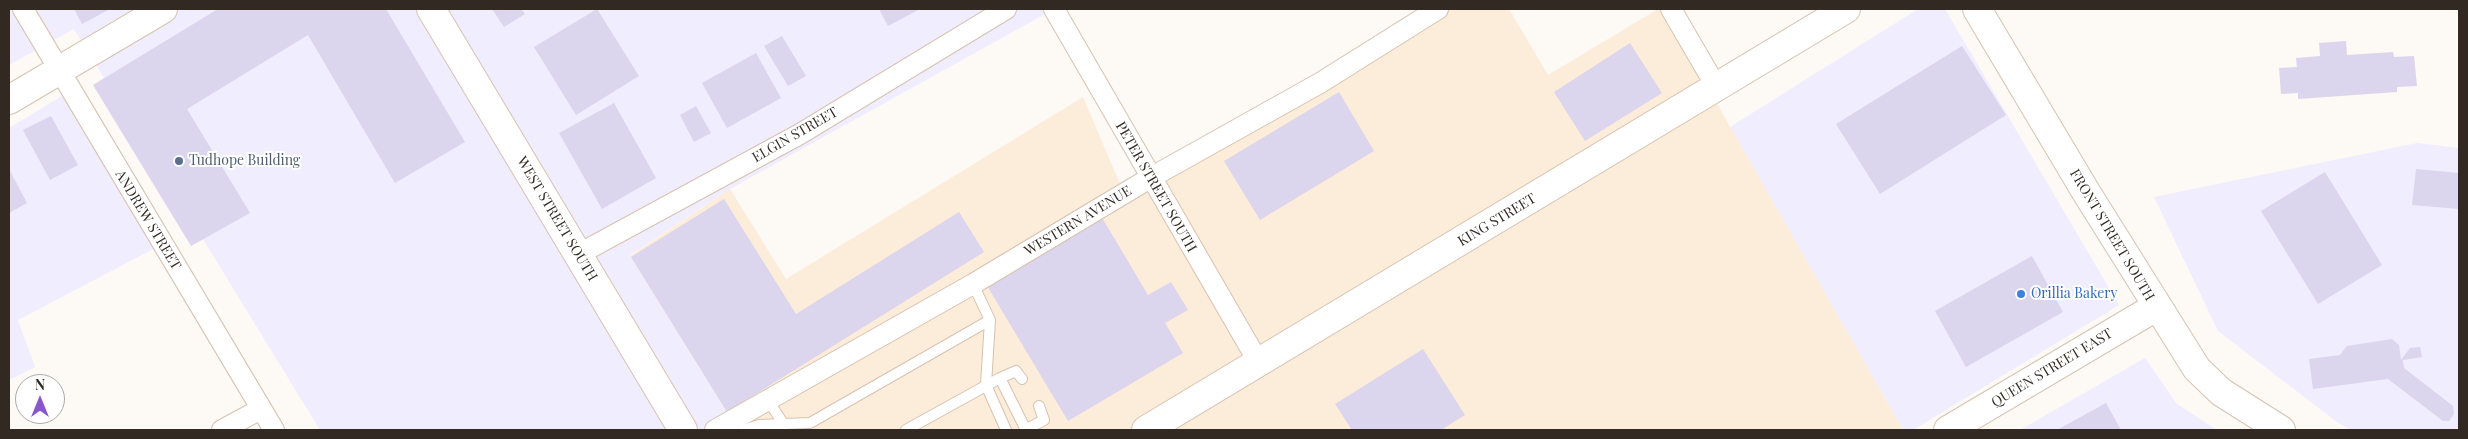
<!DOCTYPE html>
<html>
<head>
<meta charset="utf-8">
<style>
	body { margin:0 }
	#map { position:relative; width:2468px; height:439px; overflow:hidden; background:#fdf9f5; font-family:"Playfair Display",serif }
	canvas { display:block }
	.frame { position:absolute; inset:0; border:10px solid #312922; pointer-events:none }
	.north { position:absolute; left:15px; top:374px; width:50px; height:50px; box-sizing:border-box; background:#fff; border:1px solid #ada9a7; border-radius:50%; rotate:0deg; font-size:14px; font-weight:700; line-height:20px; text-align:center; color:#312922 }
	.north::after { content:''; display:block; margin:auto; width:18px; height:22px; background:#8a56ce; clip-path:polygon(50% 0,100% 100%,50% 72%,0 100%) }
</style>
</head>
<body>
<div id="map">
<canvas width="2468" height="439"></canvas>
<div class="frame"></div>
<div class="north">N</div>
</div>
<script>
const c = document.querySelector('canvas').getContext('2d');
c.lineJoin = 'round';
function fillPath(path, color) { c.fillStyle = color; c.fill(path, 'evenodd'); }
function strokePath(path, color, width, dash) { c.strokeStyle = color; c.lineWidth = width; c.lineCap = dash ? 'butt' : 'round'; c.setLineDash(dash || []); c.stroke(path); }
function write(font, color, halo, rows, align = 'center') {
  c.font = font + ' "Playfair Display",serif'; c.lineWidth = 4; c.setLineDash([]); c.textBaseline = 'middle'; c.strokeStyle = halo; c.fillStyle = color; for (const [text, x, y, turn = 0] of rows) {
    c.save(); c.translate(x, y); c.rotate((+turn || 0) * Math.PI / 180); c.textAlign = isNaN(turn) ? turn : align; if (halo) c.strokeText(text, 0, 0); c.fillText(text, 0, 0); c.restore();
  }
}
fillPath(new Path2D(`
	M9,9H1054L730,189L630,255L738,430H320L74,29L9,65Z
	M1918,9H1945L2119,305L1913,430H1903L1730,127Z
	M65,94L157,247L18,320L35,367L9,380V128Z
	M2417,143L2459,148V430H2351L2337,422L2218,331L2154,197Z
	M2145,358L2177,404L2217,430H2020Z`), '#f0edff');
fillPath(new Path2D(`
	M1437,9H1509L1548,75L1658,9H1663L1903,430H738L630,256L730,189L786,279L1083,97L1126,198Z`), '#fcedda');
fillPath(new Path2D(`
	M74,9H110L82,24Z
	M218,9H386L465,142L395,183L308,35L187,109L250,213L191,246L93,85Z
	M492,9H521L525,14L504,27Z
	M597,9L639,76L576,115L534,47Z
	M879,9H920L888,26Z
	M782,36L806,76L788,86L764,46Z
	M2346,41L2347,55L2393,52L2394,57L2414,56L2417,86L2397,87V92L2298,99V93L2281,94L2279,68L2297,67L2296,58L2320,56L2319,43Z
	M1630,43L1662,93L1585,141L1554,92Z
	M1962,46L2006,115L1880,194L1836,124Z
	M756,53L781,98L727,128L702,83Z
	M1339,92L1374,151L1260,220L1224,161Z
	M614,103L656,178L602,209L559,133Z
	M696,106L711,133L694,142L680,115Z
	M51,116L78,165L50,180L23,130Z
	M9,169L27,203L9,213Z
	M2416,169L2459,173V209L2412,205Z
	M2325,172L2382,265L2318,304L2261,211Z
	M724,199L796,314L959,212L984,252L727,412L631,257Z
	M1098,211L1148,295L1171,282L1188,310L1165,323L1183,353L1068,421L983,279Z
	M2032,256L2063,312L1966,367L1935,311Z
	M2392,339L2399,345L2401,360L2410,348L2420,347L2422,357L2403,360L2404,368L2453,406L2454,414L2449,421H2443L2388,379L2313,389L2309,359L2340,355L2347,346Z
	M1423,349L1465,415L1441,430H1352L1335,404Z
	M2106,403L2121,430H2057Z`), '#dbd5ed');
const lane = new Path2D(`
	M973,284L990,320
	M1000,378L1026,430
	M768,400L784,425
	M743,430L759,425L810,423L990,320L986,385L1006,430
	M906,430L1000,378L1016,371L1022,379
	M1025,430L1044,420L1039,406`);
const street = new Path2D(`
	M23,9L274,430
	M1054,9L1259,363
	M1671,9L1717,88
	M579,254L800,134L1006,9
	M222,430L261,409
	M715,430L973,284L1150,178L1320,83L1438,9`);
const secondary = new Path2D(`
	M431,9L683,430
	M1977,9L2086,192L2197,369L2221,392L2281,430
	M9,100L163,9
	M1146,430L1846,9
	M1948,430L2156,307`);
strokePath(lane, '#d7c2b0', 12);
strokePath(street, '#d7c2b0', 22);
strokePath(secondary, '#d7c2b0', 30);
strokePath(lane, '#fff', 10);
strokePath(street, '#fff', 20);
strokePath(secondary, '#fff', 28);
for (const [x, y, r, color] of [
	[179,161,5,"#5c6f8a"],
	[2021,294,5,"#3f7fe0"]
]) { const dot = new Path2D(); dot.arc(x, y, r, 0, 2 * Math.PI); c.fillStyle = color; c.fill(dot); strokePath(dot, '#fff', 2); }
write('14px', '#312922', '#fff', [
	["ELGIN STREET",795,135,-30],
	["PETER STREET SOUTH",1156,187,60],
	["WEST STREET SOUTH",557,219,59],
	["ANDREW STREET",148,220,59],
	["KING STREET",1497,220,-31],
	["WESTERN AVENUE",1078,221,-31],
	["FRONT STREET SOUTH",2112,235,59],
	["QUEEN STREET EAST",2052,368,-31]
]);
write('14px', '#4e5e75', '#fff', [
	["Tudhope Building",189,161]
], 'left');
write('14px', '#366cbe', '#fff', [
	["Orillia Bakery",2031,294]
], 'left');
</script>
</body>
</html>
